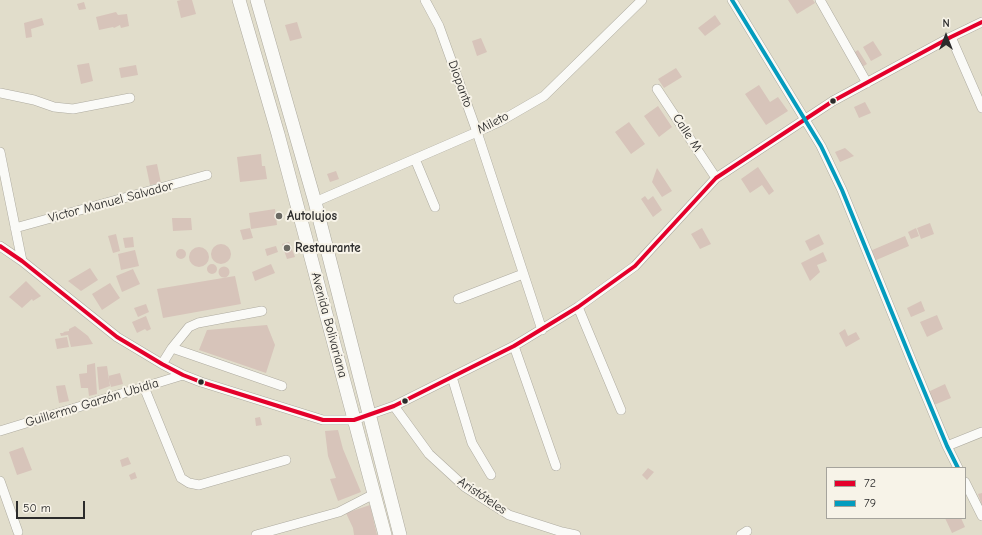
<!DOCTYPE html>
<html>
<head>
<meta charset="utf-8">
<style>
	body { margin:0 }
	#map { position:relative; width:982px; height:535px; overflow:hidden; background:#e1ddcb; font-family:"Comic Neue",sans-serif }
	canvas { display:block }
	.legend { position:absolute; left:826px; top:467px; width:140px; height:52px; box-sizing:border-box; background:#f7f3e8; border:1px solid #a5a39c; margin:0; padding:5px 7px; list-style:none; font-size:12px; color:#2b2b2b }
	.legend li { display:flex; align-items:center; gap:8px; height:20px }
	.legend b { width:20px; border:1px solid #a5a39c }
	.north { position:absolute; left:926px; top:16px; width:40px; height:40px; -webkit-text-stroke:3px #f7f3e8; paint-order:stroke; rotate:0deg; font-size:11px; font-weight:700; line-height:16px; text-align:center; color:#2b2b2b }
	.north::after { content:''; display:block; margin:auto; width:14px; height:18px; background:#2b2b2b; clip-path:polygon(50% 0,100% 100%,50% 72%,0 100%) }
	.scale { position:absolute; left:16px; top:501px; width:69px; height:18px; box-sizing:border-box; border:2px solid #2b2b2b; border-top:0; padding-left:5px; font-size:12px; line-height:14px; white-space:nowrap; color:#2b2b2b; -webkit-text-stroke:3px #f7f3e8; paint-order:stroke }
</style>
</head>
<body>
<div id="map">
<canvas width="982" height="535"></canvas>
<ul class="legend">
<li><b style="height:5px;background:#e4002b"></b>72</li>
<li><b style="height:5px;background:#049cbe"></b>79</li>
</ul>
<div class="north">N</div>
<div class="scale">50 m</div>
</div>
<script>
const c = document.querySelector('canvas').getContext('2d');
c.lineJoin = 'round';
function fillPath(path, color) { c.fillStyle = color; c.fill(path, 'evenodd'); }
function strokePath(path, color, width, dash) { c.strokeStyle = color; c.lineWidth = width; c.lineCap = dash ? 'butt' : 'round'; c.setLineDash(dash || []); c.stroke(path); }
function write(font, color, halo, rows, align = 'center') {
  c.font = font + ' "Comic Neue",sans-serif'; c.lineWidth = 4; c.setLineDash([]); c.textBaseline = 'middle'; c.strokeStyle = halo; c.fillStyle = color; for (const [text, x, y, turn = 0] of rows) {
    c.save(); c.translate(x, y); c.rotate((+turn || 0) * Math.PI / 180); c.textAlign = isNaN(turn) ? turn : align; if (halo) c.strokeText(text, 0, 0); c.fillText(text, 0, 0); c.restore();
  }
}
fillPath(new Path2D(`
	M181,0H192L196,14L181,18L177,1Z
	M788,0H813L815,3L797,14Z
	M84,2L86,9L79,10L77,4Z
	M116,12L118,15L127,14L129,26L121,28L120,25L114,28L113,27L99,30L96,17Z
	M715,15L721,24L705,36L698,28Z
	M42,18L44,25L31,29L32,37L26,38L24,23Z
	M297,22L302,38L290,41L285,25Z
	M481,38L487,52L477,56L472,41Z
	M873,41L882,55L871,61L863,47Z
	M858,50L867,64L862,67L853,53Z
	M89,63L93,81L81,84L77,65Z
	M136,65L138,75L121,78L119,68Z
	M676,68L682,77L664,88L658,79Z
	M759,85L770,102L778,97L788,111L766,125L745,94Z
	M865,102L871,113L859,118L854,107Z
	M658,106L672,127L659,137L644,116Z
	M629,122L645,144L631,154L615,132Z
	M845,148L854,156L840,162L835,152Z
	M261,154L262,166H265L267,179L240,182L237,157Z
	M157,164L161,183L150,185L146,166Z
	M758,167L774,191L769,195L762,185L750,193L741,179Z
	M657,168L672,191L662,197L652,182Z
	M336,171L339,179L330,182L327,174Z
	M645,196L648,200L653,196L662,210L653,217L641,199Z
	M275,209L277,225L251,229L249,213Z
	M172,218H191L192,230L173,231Z
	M930,223L934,234L921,239L917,228Z
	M250,228L253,238L243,240L240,230Z
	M702,228L711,244L700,249L691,234Z
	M916,228L919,236L911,239L908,232Z
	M116,234L120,251L113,253L108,236Z
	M819,234L824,244L810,251L805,241Z
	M905,236L909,246L874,261L870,251Z
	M133,237L134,247L125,248L123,238Z
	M289,242L295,257L287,259L282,244Z
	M211 254a10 10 0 1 1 20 0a10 10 0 1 1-20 0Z
	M276,246L278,252L267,256L265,249Z
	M189 257a10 10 0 1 1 20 0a10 10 0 1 1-20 0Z
	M176 254a5 5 0 1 1 10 0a5 5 0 1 1-10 0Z
	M135,250L139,266L121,270L118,254Z
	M823,252L827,261L817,265L820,272L810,281L801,263Z
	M207 269a5 5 0 1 1 10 0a5 5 0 1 1-10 0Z
	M271,264L275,273L255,281L252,272Z
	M218.5 272a5.5 5.5 0 1 1 11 0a5.5 5.5 0 1 1-11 0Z
	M90,268L98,280L81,291L68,281Z
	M133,269L140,284L122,292L116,276Z
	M235,276L241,304L163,318L157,289Z
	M26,281L41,296L33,301L32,299L22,308L9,297Z
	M110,283L120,298L102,310L92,294Z
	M921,301L925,311L911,317L907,308Z
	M146,304L149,312L138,317L134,308Z
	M937,315L943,329L927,337L920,322Z
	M146,316L151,329L147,331L145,329L137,333L132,322Z
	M267,325L275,345L266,373L199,350L207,330Z
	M75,326L88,336L93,344L71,347L68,335L61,336L60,333H64L63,332L69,331V329Z
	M845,329L848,336L856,332L860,339L846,347L839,333Z
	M67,337L69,347L57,349L55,339Z
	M95,363L97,394L89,396L88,388H81L79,374L87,373V365Z
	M107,366L110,386L99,390L97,367Z
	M120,373L123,384L111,387L108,376Z
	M945,384L951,398L934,405L928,392Z
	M65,385L69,401L59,403L56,386Z
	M260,417L262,425L256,426L255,418Z
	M338,430L343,449L361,492L338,501L330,479L336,478L328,456L325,431Z
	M23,447L32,470L17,475L9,452Z
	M128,457L131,464L122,467L120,460Z
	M648,468L654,472L647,480L642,475Z
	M135,472L137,478L131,480L129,475Z
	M982,493V505L978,494Z
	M370,505L377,535H354L353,528L346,513Z
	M945,518H961L965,527L952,533Z`), '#d7c4ba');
const minor = new Path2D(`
	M425,0L439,26L477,132L542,330
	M732,0L821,146L842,190L912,362L947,446L958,468
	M820,0L867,83
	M951,37L982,108
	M657,89L716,178
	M0,93L34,100L54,107L73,109L130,98
	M0,152L22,261
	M415,159L435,207
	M315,202L477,132L499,122L544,96L642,0
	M15,228L207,175
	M0,246L22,261L117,337L162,364L183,375L201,382L323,420H354L394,406L514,346L578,307L635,266L716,178L833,101L951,37L982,22
	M458,299L523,274
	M578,307L621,410
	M514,346L556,466
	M172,348L282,386
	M162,364L172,348L189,327L198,323L262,311
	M452,377L472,443L491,475
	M144,387L181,478L189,483L199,485L286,460
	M394,406L429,454L465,487L509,515L562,532L576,535
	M0,431L183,375
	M947,446L982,432
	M0,481L18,532
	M965,482L982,516
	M256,535L339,512L374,494
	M741,535L747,531`);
const highway = new Path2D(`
	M239,0L278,134L385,535
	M257,0L315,202L400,535`);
strokePath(minor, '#aeaba0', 10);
strokePath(highway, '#aeaba0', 14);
strokePath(minor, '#fafaf7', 9);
strokePath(highway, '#fafaf7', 13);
strokePath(new Path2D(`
	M0,246L22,261L117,337L162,364L183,375L201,382L323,420H354L394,406L514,346L578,307L635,266L716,178L833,101L951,37L982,22`), '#e4002b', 4);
strokePath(new Path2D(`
	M732,0L821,146L842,190L912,362L947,446L958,468`), '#049cbe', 4);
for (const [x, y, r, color] of [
	[833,101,3.5,"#2b2b2b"],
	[279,216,4,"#6b6963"],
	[287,248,4,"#6b6963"],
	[201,382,3.5,"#2b2b2b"],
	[405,401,3.5,"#2b2b2b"]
]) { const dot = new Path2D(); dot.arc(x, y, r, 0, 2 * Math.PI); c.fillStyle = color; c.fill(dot); strokePath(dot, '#f7f3e8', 1.5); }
write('13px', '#2b2b2b', '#f7f3e8', [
	["Diopanto",460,84,70],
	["Mileto",493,123,-27],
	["Calle M",687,133,57],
	["Victor Manuel Salvador",111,202,-15],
	["Avenida Bolivariana",329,325,75],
	["Guillermo Garzón Ubidia",92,403,-17],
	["Aristóteles",482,496,34]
]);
write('bold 13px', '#2b2b2b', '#f7f3e8', [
	["Autolujos",287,216],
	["Restaurante",295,248]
], 'left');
</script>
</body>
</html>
